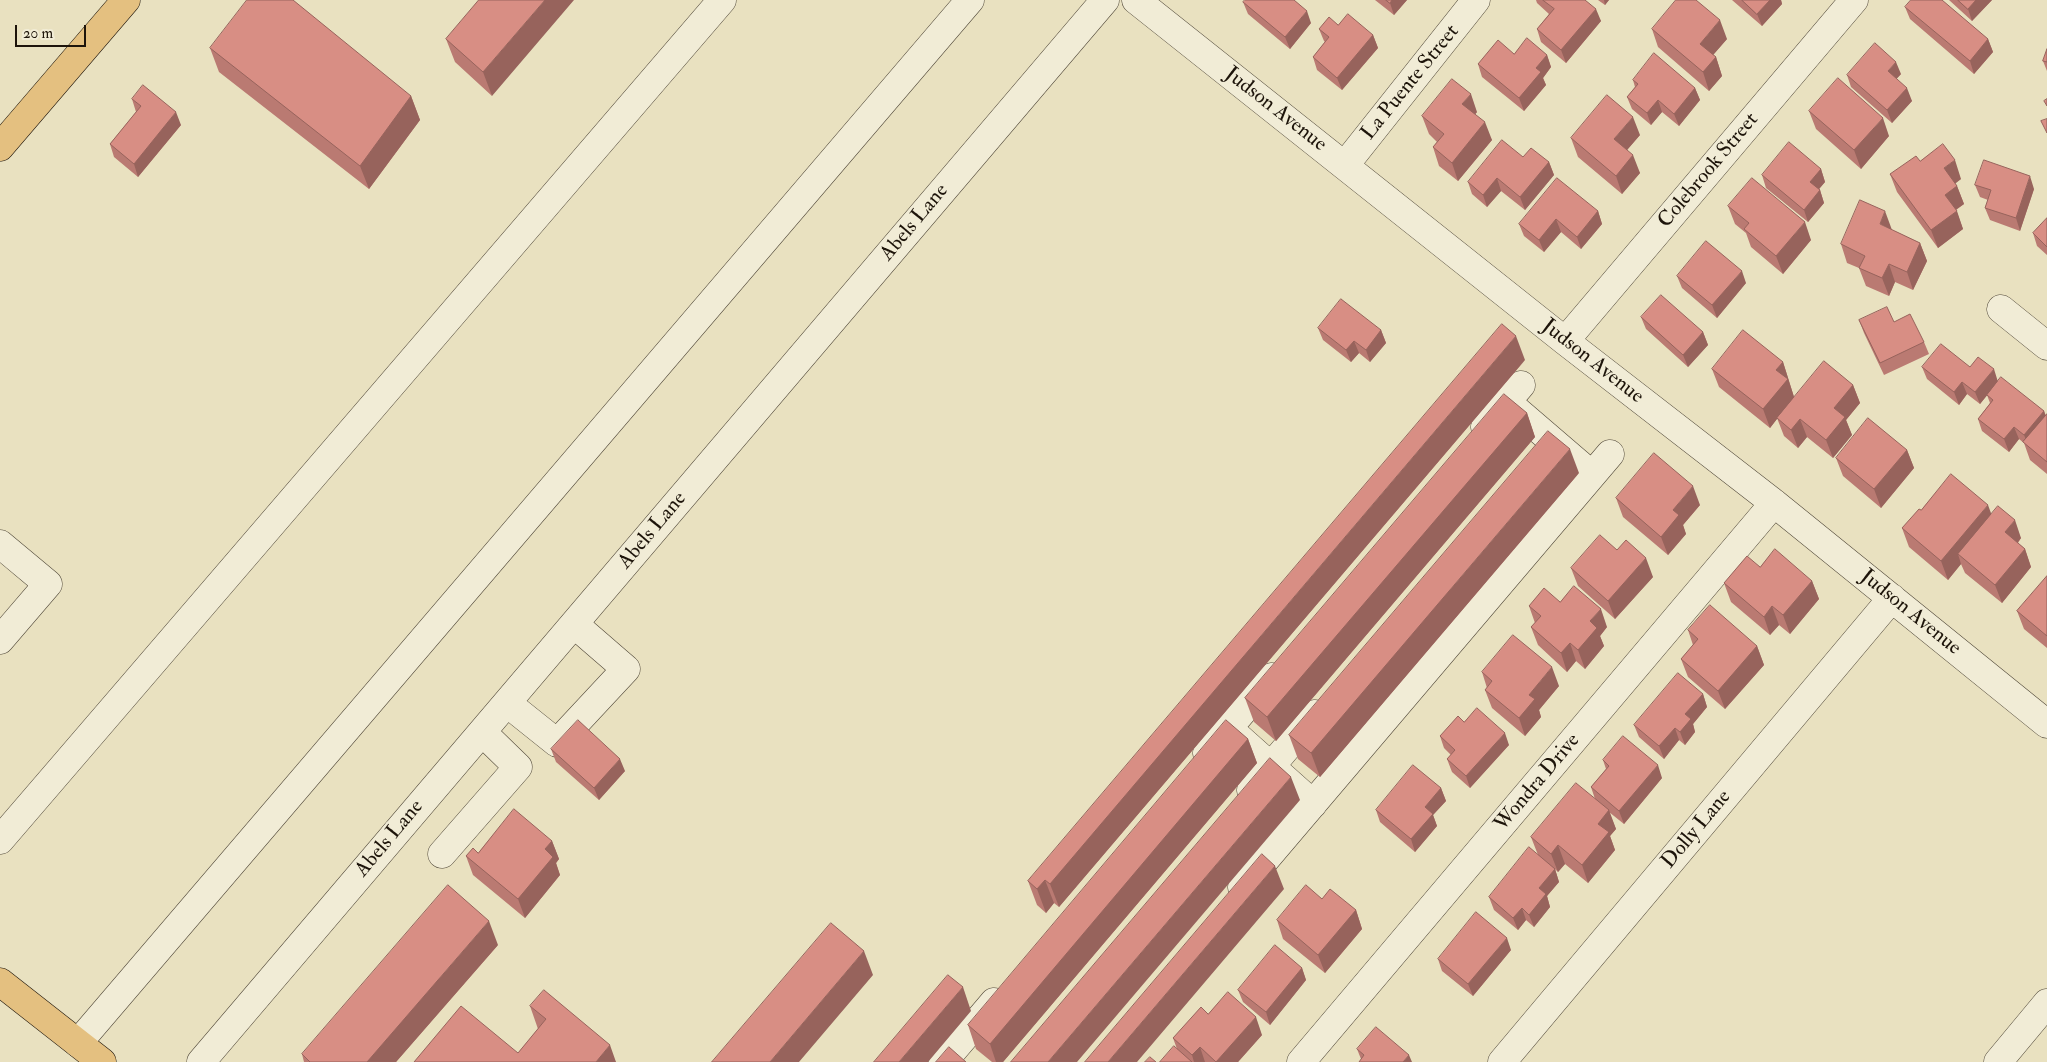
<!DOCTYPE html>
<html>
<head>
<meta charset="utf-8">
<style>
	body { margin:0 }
	#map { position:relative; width:2047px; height:1062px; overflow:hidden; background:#e9e1c0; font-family:"IM FELL Double Pica",serif }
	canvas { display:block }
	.scale { position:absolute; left:15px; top:25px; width:71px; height:22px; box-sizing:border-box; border:2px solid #1d140a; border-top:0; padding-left:6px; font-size:15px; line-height:18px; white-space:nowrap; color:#1d140a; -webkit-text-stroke:4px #f1ecd6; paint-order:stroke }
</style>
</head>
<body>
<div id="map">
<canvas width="2047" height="1062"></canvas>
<div class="scale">20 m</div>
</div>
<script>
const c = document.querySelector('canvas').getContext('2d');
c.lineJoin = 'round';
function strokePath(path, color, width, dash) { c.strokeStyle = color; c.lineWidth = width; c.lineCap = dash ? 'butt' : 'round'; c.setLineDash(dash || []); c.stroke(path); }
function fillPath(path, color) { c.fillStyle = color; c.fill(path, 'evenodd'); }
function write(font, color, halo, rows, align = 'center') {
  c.font = font + ' "IM FELL Double Pica",serif'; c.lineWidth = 4.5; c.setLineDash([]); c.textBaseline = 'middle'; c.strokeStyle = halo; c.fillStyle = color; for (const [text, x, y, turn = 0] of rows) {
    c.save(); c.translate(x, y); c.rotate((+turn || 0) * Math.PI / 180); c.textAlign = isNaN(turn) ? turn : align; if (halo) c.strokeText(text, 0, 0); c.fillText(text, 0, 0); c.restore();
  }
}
const minor = new Path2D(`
	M1136,0L1565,341L1774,503L2047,724
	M1345,165L1476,0
	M2001,309L2047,346
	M1565,341L1854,0
	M1507,402L1592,475
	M1485,427L1521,385
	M0,544L48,584L0,640
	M507,703L557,743L626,669L574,624
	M1228,728L1313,804
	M1207,753L1272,677
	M1251,790L1315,714
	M0,840L722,0
	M442,854L518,767L482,732
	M1242,887L1610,454
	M78,1043L970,0
	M201,1062L1105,0
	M943,1062L994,1002
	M1301,1062L1774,503
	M1502,1062L1892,598
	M1998,1062L2047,1003`);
const major = new Path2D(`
	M0,147L126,0
	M0,982L102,1062`);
strokePath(minor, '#504738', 29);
strokePath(major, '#1d140a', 29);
strokePath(minor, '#f1ecd6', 28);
strokePath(major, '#e4c080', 28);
fillPath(new Path2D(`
	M479,0L492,96L455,62L446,39Z
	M1375,0H1407L1394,15Z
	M1536,0H1585L1601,21L1566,63L1541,42L1537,29L1549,14L1537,3Z
	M1598,0H1609L1605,5Z
	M1732,0H1781L1782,4L1762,26Z
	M1949,0H1992L1972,21Z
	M1243,2L1311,23L1290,49L1248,14Z
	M1905,7L1988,39L1993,52L1974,74L1910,19Z
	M1319,29L1373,35L1378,48L1342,90L1317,70L1313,57L1325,42L1324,41Z
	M1652,29L1727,39L1713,55L1716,57L1722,76L1709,91L1658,47Z
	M210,48L411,96L420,120L369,189L219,72Z
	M2047,49V71L2043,61Z
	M1514,54L1547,55L1551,67L1543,78L1546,85L1524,111L1482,77L1478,64Z
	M1901,74L1896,79L1912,101L1892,123L1851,87L1847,75Z
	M1633,80L1695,88L1700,100L1679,126L1662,112L1651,125L1632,109L1627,97L1635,87Z
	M132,99L181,125L138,177L114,157L110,144L136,112Z
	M1809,111L1889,136L1861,169L1816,129Z
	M1477,112L1475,114L1492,140L1458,181L1439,166L1433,147L1437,142L1429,134L1422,116Z
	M1640,135L1627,150L1640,173L1622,194L1578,157L1571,138Z
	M1523,157L1549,162L1554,175L1525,210L1501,191L1487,207L1472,194L1468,182Z
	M1920,161L1961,179L1955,183L1957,186L1964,204L1956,210L1963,229L1938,248L1897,192L1890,174Z
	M1821,169L1825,182L1819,189L1820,190L1824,203L1808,222L1766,188L1762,175Z
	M1975,185L2034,189L2020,231L1990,220L1985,208L1988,200L1980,197Z
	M1728,206L1811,240L1783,274L1751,247L1746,233L1735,224Z
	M1598,211L1602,224L1581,249L1561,232L1544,252L1524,236L1519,224Z
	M2047,218V255L2037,246L2033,233Z
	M1892,230L1920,243L1927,261L1913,290L1895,282L1889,296L1866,286L1859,268L1847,263L1841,244Z
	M1677,276L1746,283L1717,318L1682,288Z
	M1641,317L1703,332L1708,345L1688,367L1646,329Z
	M1859,320L1894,322L1924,342L1929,354L1884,375L1864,333Z
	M1318,328L1381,330L1386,343L1370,362L1359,353L1351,362L1323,340Z
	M1525,360L1059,907L1054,903L1046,913L1037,905L1028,881Z
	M1783,362L1794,397L1853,385L1860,403L1846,420L1852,435L1833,458L1807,437L1798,448L1784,436L1777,418L1790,402L1770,428L1719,387L1712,369Z
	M1922,367H1970L1998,381L2044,411L2046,416L2047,414V474L2030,460L2024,443L2019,439L2009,452L1982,431L1978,419L1990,403L1987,395L1980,404L1967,394L1959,405L1927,379Z
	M1527,413L1535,437L1276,741L1254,722L1245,698Z
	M1907,450L1914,468L1881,508L1843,476L1836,458Z
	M1579,473L1320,777L1298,759L1289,735Z
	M1616,498L1700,505L1683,525L1686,534L1668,555L1623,517Z
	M1921,510L1991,514L2021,538L2018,543L2025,549L2031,567L2002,603L1965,573L1961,564L1948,580L1909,547L1902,528Z
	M1617,550L1653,577L1615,619L1578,586L1571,568Z
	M2047,576V648L2024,629L2017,611Z
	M1812,581L1819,599L1790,634L1779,625L1770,635L1731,602L1724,583Z
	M1560,602L1607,627L1600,636L1604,646L1585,669L1576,661L1567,672L1538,645L1531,627L1535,623L1529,606Z
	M1688,630L1757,646L1764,665L1725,709L1688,677L1681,659L1693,645Z
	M1482,672L1559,686L1539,710L1541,717L1525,736L1492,708L1485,690L1487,688Z
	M1703,694L1707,707L1693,724L1695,732L1685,745L1679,740L1664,759L1639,737L1634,725Z
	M1464,722L1509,745L1470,788L1452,772L1447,759L1451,755L1444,748L1440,736Z
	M1248,739L1257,763L1003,1062H992L976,1049L968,1025Z
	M551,749L625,771L599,800L556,762Z
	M1603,760L1662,778L1624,824L1609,812L1616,829L1610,836L1615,850L1588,883L1565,864L1558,872L1555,869L1559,882L1547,896L1550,907L1534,927L1526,920L1518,930L1494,910L1489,897L1538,855L1531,837L1595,799L1591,787L1606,769Z
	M1441,788L1446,801L1433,815L1437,826L1415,852L1380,822L1376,810Z
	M552,841L559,859L556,863L560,875L525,918L473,875L466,856L478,853Z
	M1356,910L1362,929L1325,973L1283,939L1277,920Z
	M498,945L396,1062H304L302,1054Z
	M1511,950L1473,996L1442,971L1438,959Z
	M1302,968L1306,980L1270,1025L1243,1002L1238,990Z
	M530,1006L616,1062L518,1053L538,1029Z
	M1208,1014L1262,1035L1238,1062H1160L1177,1049L1173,1038Z
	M1357,1049L1412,1062L1361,1059Z`), '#ba7a72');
fillPath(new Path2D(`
	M545,0H574L492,96L483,72Z
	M1392,0H1407L1394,15L1390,3Z
	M1604,0H1609L1605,5Z
	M1770,0H1781L1782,4L1762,26L1757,14Z
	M1976,0H1992L1972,21L1968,9Z
	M1596,9L1601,21L1566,63L1561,50Z
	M1307,11L1311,23L1290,49L1285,37Z
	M1720,20L1727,39L1707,62L1700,44Z
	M1373,35L1378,48L1342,90L1337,78Z
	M1988,39L1993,52L1974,74L1970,61Z
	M1547,55L1551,67L1543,78L1546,85L1524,111L1519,98L1536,68Z
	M1716,57L1722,76L1709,91L1703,72Z
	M1896,62L1901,74L1892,84L1888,71Z
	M1695,88L1700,100L1679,126L1674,114Z
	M1907,88L1912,101L1892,123L1887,110Z
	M1471,94L1477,112L1469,122L1462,104Z
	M411,96L420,120L369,189L360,166Z
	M1658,100L1662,112L1651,125L1647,113Z
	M176,112L181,125L138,177L134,164Z
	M1633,117L1640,135L1621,157L1614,139Z
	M1883,118L1889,136L1861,169L1854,150Z
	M1485,122L1492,140L1458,181L1452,163Z
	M1633,155L1640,173L1622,194L1616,176Z
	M1955,160L1961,179L1951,187L1944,168Z
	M1549,162L1554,175L1525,210L1520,197Z
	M1821,169L1825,182L1814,195L1810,182Z
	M2030,176L2034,189L2020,231L2016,218Z
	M1497,178L1501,191L1487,207L1483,195Z
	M1957,186L1964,204L1951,213L1945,195Z
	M1820,190L1824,203L1808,222L1804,210Z
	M1598,211L1602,224L1581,249L1577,237Z
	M1885,211L1892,230L1880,224Z
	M1957,211L1963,229L1938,248L1931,230Z
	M1556,219L1561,232L1544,252L1539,240Z
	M1805,222L1811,240L1783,274L1776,256Z
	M1920,243L1927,261L1913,290L1907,272Z
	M1889,264L1895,282L1889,296L1882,278Z
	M1742,271L1746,283L1717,318L1712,305Z
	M1381,330L1386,343L1370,362L1366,350Z
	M1703,332L1708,345L1688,367L1683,355Z
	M1516,336L1525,360L1059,907L1050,884Z
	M1354,341L1359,353L1351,362L1346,350Z
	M1783,362L1794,397L1770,428L1763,409L1776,370Z
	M1994,369L1998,382L1980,404L1975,392Z
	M1962,382L1967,394L1959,405L1954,392Z
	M1853,385L1860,403L1846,420L1852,435L1833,458L1826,440L1834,408Z
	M2044,411L2047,420V425L2029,447L2024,435Z
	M1527,413L1535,437L1276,741L1267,717Z
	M1800,419L1807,437L1798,448L1791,430Z
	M2014,427L2019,439L2009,452L2004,439Z
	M1570,449L1579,473L1320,777L1311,753Z
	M1907,450L1914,468L1881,508L1874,489Z
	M1693,486L1700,505L1683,525L1686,534L1668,555L1661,537L1673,510Z
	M1988,505L1995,524L1958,554L1961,564L1948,580L1941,561Z
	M2015,520L2021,538L2011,551L2005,532Z
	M2025,549L2031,567L2002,603L1995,585Z
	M1646,558L1653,577L1615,619L1608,601Z
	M1812,581L1819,599L1790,634L1783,615Z
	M1772,606L1779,625L1770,635L1764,617Z
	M1601,609L1607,627L1600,636L1604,646L1585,669L1578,650L1590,621Z
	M1570,643L1576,661L1567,672L1561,653Z
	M1757,646L1764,665L1725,709L1718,691Z
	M1552,667L1559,686L1539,710L1541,717L1525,736L1519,718L1529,695Z
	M1703,694L1707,707L1693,724L1695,732L1685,745L1680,732L1685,714Z
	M1675,728L1679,740L1664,759L1659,746Z
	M1505,733L1509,745L1470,788L1466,776Z
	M1248,739L1257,763L1003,1062H996L990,1044Z
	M620,759L625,771L599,800L594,788Z
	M1658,765L1662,778L1624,824L1619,811Z
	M1291,777L1300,800L1077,1062H1048Z
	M1441,788L1446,801L1433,815L1437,826L1415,852L1411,839L1425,807Z
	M1609,810L1616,829L1610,836L1615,850L1588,883L1582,865L1598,824Z
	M552,841L559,859L556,863L560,875L525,918L518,899L545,849Z
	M1558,845L1565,864L1558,872L1551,854Z
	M1275,866L1284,889L1137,1062H1108Z
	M1555,869L1559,882L1547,896L1550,907L1534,927L1529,915L1539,888Z
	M1045,880L1054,903L1046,913L1037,889Z
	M1522,908L1526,920L1518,930L1513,918Z
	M1356,910L1362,929L1325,973L1318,955Z
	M489,921L498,945L396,1062H367Z
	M1507,938L1511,950L1473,996L1468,984Z
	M864,951L873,975L799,1062H770Z
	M1302,968L1306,980L1270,1025L1266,1012Z
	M963,987L971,1011L928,1062H899Z
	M1256,1017L1262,1035L1238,1062H1216Z
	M610,1045L616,1062H596Z
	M1200,1047L1205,1062H1194L1192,1055Z
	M1409,1055L1412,1062H1403Z`), '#97635c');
const building = new Path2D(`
	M247,0H293L411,96L360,166L210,48Z
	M479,0H545L483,72L446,39Z
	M1245,0H1294L1307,11L1285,37L1243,2Z
	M1386,0H1392L1390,3Z
	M1543,0H1585L1596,9L1561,50L1537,29L1554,9Z
	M1676,0H1696L1720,20L1700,44L1716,57L1703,72L1652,29Z
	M1742,0H1770L1757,14Z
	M1911,0H1942L1988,39L1970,61L1905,7Z
	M1958,0H1976L1968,9Z
	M1348,14L1373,35L1337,78L1313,57L1329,37L1319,29L1329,17L1338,25Z
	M1527,38L1547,55L1536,68L1541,72L1519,98L1478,64L1498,40L1514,54Z
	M1875,43L1896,62L1888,71L1907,88L1887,110L1847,75Z
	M2047,49V62L2043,61Z
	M1654,53L1695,88L1674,114L1658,100L1647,113L1627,97L1638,84L1633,80Z
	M1838,78L1883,118L1854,150L1809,111Z
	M1452,79L1471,94L1462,104L1485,122L1452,163L1433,147L1444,134L1422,116Z
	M143,85L176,112L134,164L110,144L141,106L132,99Z
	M1607,95L1633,117L1614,139L1633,155L1616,176L1571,138Z
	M2047,99V106L2044,101Z
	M2047,119V133L2041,121Z
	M1502,140L1523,157L1531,148L1549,162L1520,197L1497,178L1483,195L1468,182Z
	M1789,142L1821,169L1810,182L1820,190L1804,210L1762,175Z
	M1943,144L1955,160L1944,168L1957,186L1945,195L1957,211L1931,230L1890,174L1916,156L1920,161Z
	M1984,160L2030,176L2016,218L1985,208L1991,190L1975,185Z
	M1557,178L1598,211L1577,237L1556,219L1539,240L1519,224Z
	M1752,178L1805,222L1776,256L1744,229L1749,223L1728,206Z
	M1860,200L1885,211L1880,224L1920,243L1907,272L1889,264L1882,278L1859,268L1865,256L1841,244Z
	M2047,218V247L2033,233Z
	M1706,241L1742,271L1712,305L1677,276Z
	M1661,295L1703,332L1683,355L1641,317Z
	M1341,299L1381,330L1366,350L1354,341L1346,350L1318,328Z
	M1887,307L1894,322L1910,314L1924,342L1880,363L1859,320Z
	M1502,324L1516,336L1050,884L1045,880L1037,889L1028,881Z
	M1743,330L1783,362L1776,370L1788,379L1763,409L1712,369Z
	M1941,344L1970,367L1978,357L1994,369L1975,392L1962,382L1954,392L1922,367Z
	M1824,361L1853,385L1834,408L1845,417L1826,440L1800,419L1791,430L1777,418Z
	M2001,377L2044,411L2024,435L2014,427L2004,439L1978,419L1993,400L1987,395Z
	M1504,394L1527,413L1267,717L1245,698Z
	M2047,414V462L2023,442Z
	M1868,418L1907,450L1874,489L1836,458Z
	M1548,431L1570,449L1311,753L1289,735Z
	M1654,453L1693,486L1673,510L1679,515L1661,537L1616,498Z
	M1951,474L1988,505L1941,561L1902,528L1919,509L1921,510Z
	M1998,506L2015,520L2005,532L2025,549L1995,585L1958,554Z
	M1600,535L1617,550L1626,540L1646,558L1608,601L1571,568Z
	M1775,549L1812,581L1783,615L1772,606L1764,617L1724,583L1747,556L1760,567Z
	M2047,576V636L2017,611Z
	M1574,586L1601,609L1590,621L1597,628L1578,650L1570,643L1561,653L1531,627L1541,616L1529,606L1544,588L1560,602Z
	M1710,605L1757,646L1718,691L1681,659L1698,639L1688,630Z
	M1513,635L1552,667L1529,695L1535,699L1519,718L1485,690L1492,681L1482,672Z
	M1678,673L1703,694L1685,714L1691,719L1680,732L1675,728L1659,746L1634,725Z
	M1477,708L1505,733L1466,776L1447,759L1455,750L1440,736L1458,716L1464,722Z
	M578,720L620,759L594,788L551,749Z
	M1226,720L1248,739L990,1044L968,1025Z
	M1623,736L1658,765L1619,811L1591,787L1609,766L1603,760Z
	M1270,758L1291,777L1048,1062H1011Z
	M1413,765L1441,788L1425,807L1433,814L1411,839L1376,810Z
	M1576,783L1609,810L1598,824L1609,832L1582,865L1558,845L1551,854L1531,837Z
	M514,809L552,841L545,849L553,857L518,899L466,856L473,848L478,853Z
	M1529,847L1555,869L1539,888L1546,894L1529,915L1522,908L1513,918L1489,897Z
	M1262,854L1275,866L1108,1062H1085Z
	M448,885L489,921L367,1062H310L302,1054Z
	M1306,885L1322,899L1330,889L1356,910L1318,955L1277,920Z
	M1476,912L1507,938L1468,984L1438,959Z
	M831,923L864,951L770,1062H712Z
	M1275,945L1302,968L1266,1012L1238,990Z
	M948,975L963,987L899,1062H874Z
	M544,990L610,1045L596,1062H414L461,1006L518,1053L546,1019L530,1006Z
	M1228,992L1256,1017L1216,1062L1200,1047L1192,1055L1173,1038L1201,1007L1208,1014Z
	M1376,1027L1409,1055L1403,1062H1359L1364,1055L1357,1049Z
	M1174,1046L1192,1062H1160Z
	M949,1047L966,1062H936Z
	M1150,1057L1156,1062H1145Z`);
fillPath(building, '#d88e84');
strokePath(building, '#97635c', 1);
write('21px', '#1d140a', '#f1ecd6', [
	["La Puente Street",1411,83,-51],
	["Judson Avenue",1275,110,38],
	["Colebrook Street",1709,171,-50],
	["Abels Lane",915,223,-50],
	["Judson Avenue",1592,362,38],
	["Abels Lane",653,531,-50],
	["Judson Avenue",1910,613,39],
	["Wondra Drive",1538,783,-50],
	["Dolly Lane",1697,830,-50],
	["Abels Lane",390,839,-50]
]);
</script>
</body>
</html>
